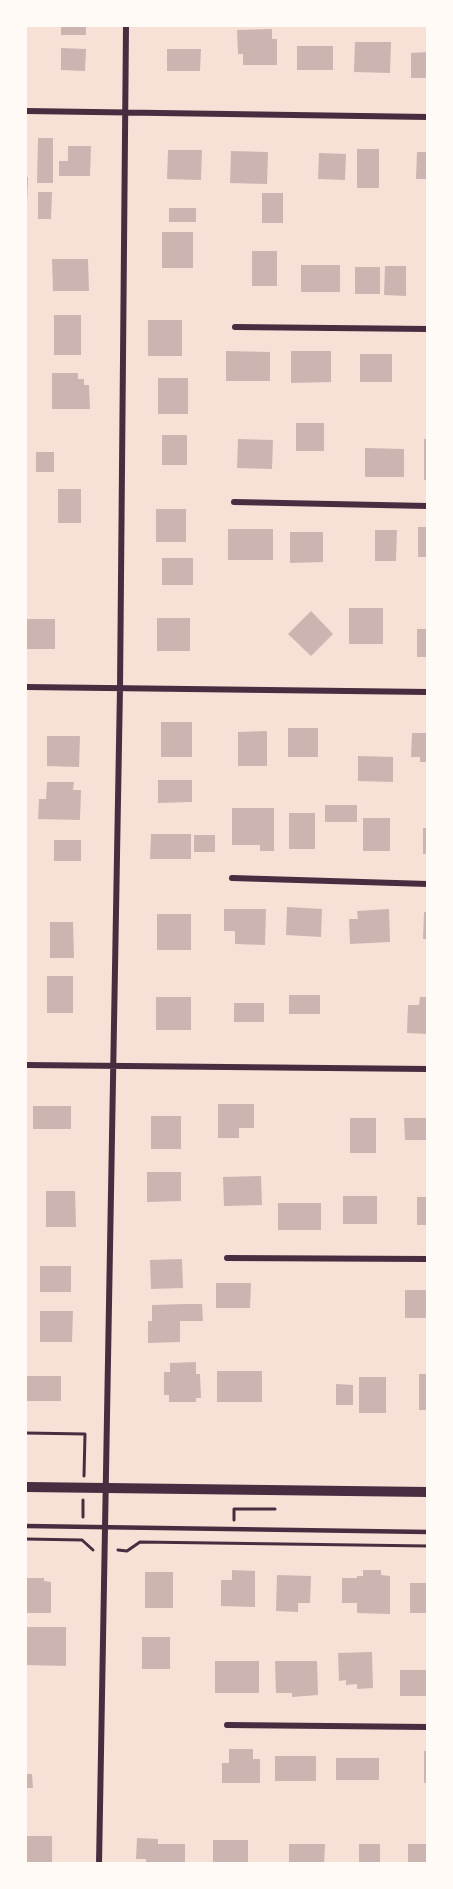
<!DOCTYPE html>
<html>
<head>
<meta charset="utf-8">
<style>
	body { margin:0 }
	#map { position:relative; width:453px; height:1889px; overflow:hidden; background:#f7e1d7; font-family:"PT Sans Narrow",sans-serif }
	canvas { display:block }
	.frame { position:absolute; inset:0; border:27px solid #fffaf5; pointer-events:none }
</style>
</head>
<body>
<div id="map">
<canvas width="453" height="1889"></canvas>
<div class="frame"></div>
</div>
<script>
const c = document.querySelector('canvas').getContext('2d');
c.lineJoin = 'round';
function fillPath(path, color) { c.fillStyle = color; c.fill(path, 'evenodd'); }
function strokePath(path, color, width, dash) { c.strokeStyle = color; c.lineWidth = width; c.lineCap = dash ? 'butt' : 'round'; c.setLineDash(dash || []); c.stroke(path); }
fillPath(new Path2D(`
	M61,26H86V35H61Z
	M272,29V39H277V65H243V54H238L237,30Z
	M355,42H391L390,73L354,72Z
	M297,46H333V70H297Z
	M61,48L86,49L85,71L61,70Z
	M167,49H201L200,71H167Z
	M428,52V78H411V53Z
	M38,138H53V183H37Z
	M68,146H91L90,176H59V161H68Z
	M357,149H379V188H357Z
	M168,150H202L201,180L167,179Z
	M231,151L268,152L267,184L230,183Z
	M417,152H428V179H416Z
	M319,153L346,154L345,180L318,179Z
	M26,177H28L27,205H26Z
	M38,192H52L51,219H38Z
	M262,193H283V223H262Z
	M169,208H196V222H169Z
	M162,232H193V268H162Z
	M252,251H277V286H252Z
	M52,259H88L89,291H53Z
	M301,265H340V292H301Z
	M385,266H406V296L384,295Z
	M355,267H380V294H355Z
	M54,315H81V355H54Z
	M148,320H182V356H148Z
	M226,351L270,352V381H226Z
	M291,351H331V382L291,383Z
	M360,354H392V382H360Z
	M52,373H78V379H84V385H89L90,409H52Z
	M158,378H188V414H158Z
	M296,423H324V451H296Z
	M162,435H187V465H162Z
	M238,439L273,440L272,469L237,468Z
	M424,439H428V480H424Z
	M365,448L404,449V477H365Z
	M36,452H54V472H36Z
	M58,489H81V523H58Z
	M156,509H186V542H156Z
	M418,527H428V557H418Z
	M228,529H273V560H228Z
	M375,530H397L396,561H375Z
	M290,532H323V562L290,563Z
	M162,558H193V585H162Z
	M349,608H383V644H349Z
	M311,611L333,634L311,656L288,634Z
	M157,618H190V651H157Z
	M26,619H55V649H26Z
	M417,629H428V657H417Z
	M161,722H192V757H161Z
	M288,728H318V757H288Z
	M267,731V766H238V732Z
	M412,733H428V762H420V757H411Z
	M47,736H80L79,767L47,766Z
	M358,756L393,757V782L358,781Z
	M158,780H192V802L158,803Z
	M47,782H74L73,790H81L80,820L38,819L39,799H46Z
	M325,805H357V822H325Z
	M232,808H274V851H260V845H232Z
	M289,813H315V849H289Z
	M363,818H390V851H363Z
	M423,828H428V854H423Z
	M151,834H191V859H150Z
	M194,835H215V852H194Z
	M54,840H81V861H54Z
	M287,907L322,909L321,937L286,935Z
	M224,909H266L265,945L235,944V931H224Z
	M389,909L390,942L350,944L349,919H358L357,911Z
	M424,912H428V939H423Z
	M157,914H191V950H157Z
	M50,922H73L74,958H50Z
	M47,976H73V1013H47Z
	M289,995H320V1014H289Z
	M156,997H191V1030H156Z
	M420,997H428V1034L407,1033L408,1005H419Z
	M234,1003H264V1022H234Z
	M218,1104H254V1128H239V1138H218Z
	M33,1106H71V1129H33Z
	M151,1116H181V1149H151Z
	M350,1118H376V1153H350Z
	M404,1118H428V1140H405Z
	M147,1172H181V1201L147,1202Z
	M261,1176L262,1205L224,1206L223,1177Z
	M46,1191H75L76,1227H46Z
	M343,1196H377V1224H343Z
	M417,1197H428V1225H417Z
	M278,1203H321V1230H278Z
	M182,1259L183,1288L151,1289L150,1260Z
	M40,1266H71V1292H40Z
	M216,1283H251L250,1308H216Z
	M405,1290H428V1318H405Z
	M186,1304H202L203,1321H180V1342L148,1343V1321H152V1305Z
	M40,1311H73L72,1342H40Z
	M196,1362V1374H200L201,1398H196V1402H169V1395H164V1372H170V1363Z
	M217,1371H262V1402H217Z
	M419,1374H428V1410H419Z
	M27,1376H61V1401H27Z
	M359,1377H386V1413H359Z
	M336,1384L353,1385V1405H336Z
	M232,1570L255,1571V1607L221,1606V1580H232Z
	M363,1570H381V1575L390,1576V1614L357,1613V1603H342V1578H357V1576H363Z
	M145,1572H173V1608H145Z
	M277,1575L311,1576L310,1603H298V1612L276,1611Z
	M26,1578H44V1581L51,1582V1613H26Z
	M410,1583H428V1613H410Z
	M26,1627H66V1666L26,1665Z
	M142,1637H170V1669H142Z
	M372,1652L373,1688L357,1689V1684L346,1685V1680L339,1681L338,1653Z
	M215,1661H259V1693H215Z
	M275,1661H317L318,1695L292,1697V1693H276Z
	M400,1670H428V1696H400Z
	M229,1749H253V1759H260V1783H222V1763H229Z
	M424,1751H428V1783H424Z
	M275,1756H316V1781H275Z
	M336,1758H379V1780H336Z
	M26,1774H32L33,1788H26Z
	M27,1836H52V1864H26Z
	M137,1838L158,1839V1844H185V1864H146V1859H136Z
	M213,1840H248V1864H213Z
	M289,1844H325L324,1864H289Z
	M359,1844H380V1864H359Z
	M408,1844H428V1864L408,1863Z`), '#ccb4b1');
strokePath(new Path2D(`
	M26,1433L85,1434L84,1476
	M83,1517V1500
	M234,1520V1509H275
	M26,1539L82,1540L93,1550
	M118,1550L127,1551L140,1542L428,1546`), '#4a2c40', 3);
strokePath(new Path2D(`
	M26,1526L428,1532`), '#4a2c40', 4.5);
strokePath(new Path2D(`
	M26,111L428,117
	M235,327L428,329
	M234,502L428,506
	M26,687L428,692
	M232,878L428,884
	M26,1065L428,1069
	M227,1258L428,1259
	M227,1725L428,1727
	M99,1864L120,688L126,26`), '#4a2c40', 6);
strokePath(new Path2D(`
	M26,1487L428,1492`), '#4a2c40', 10);
</script>
</body>
</html>
